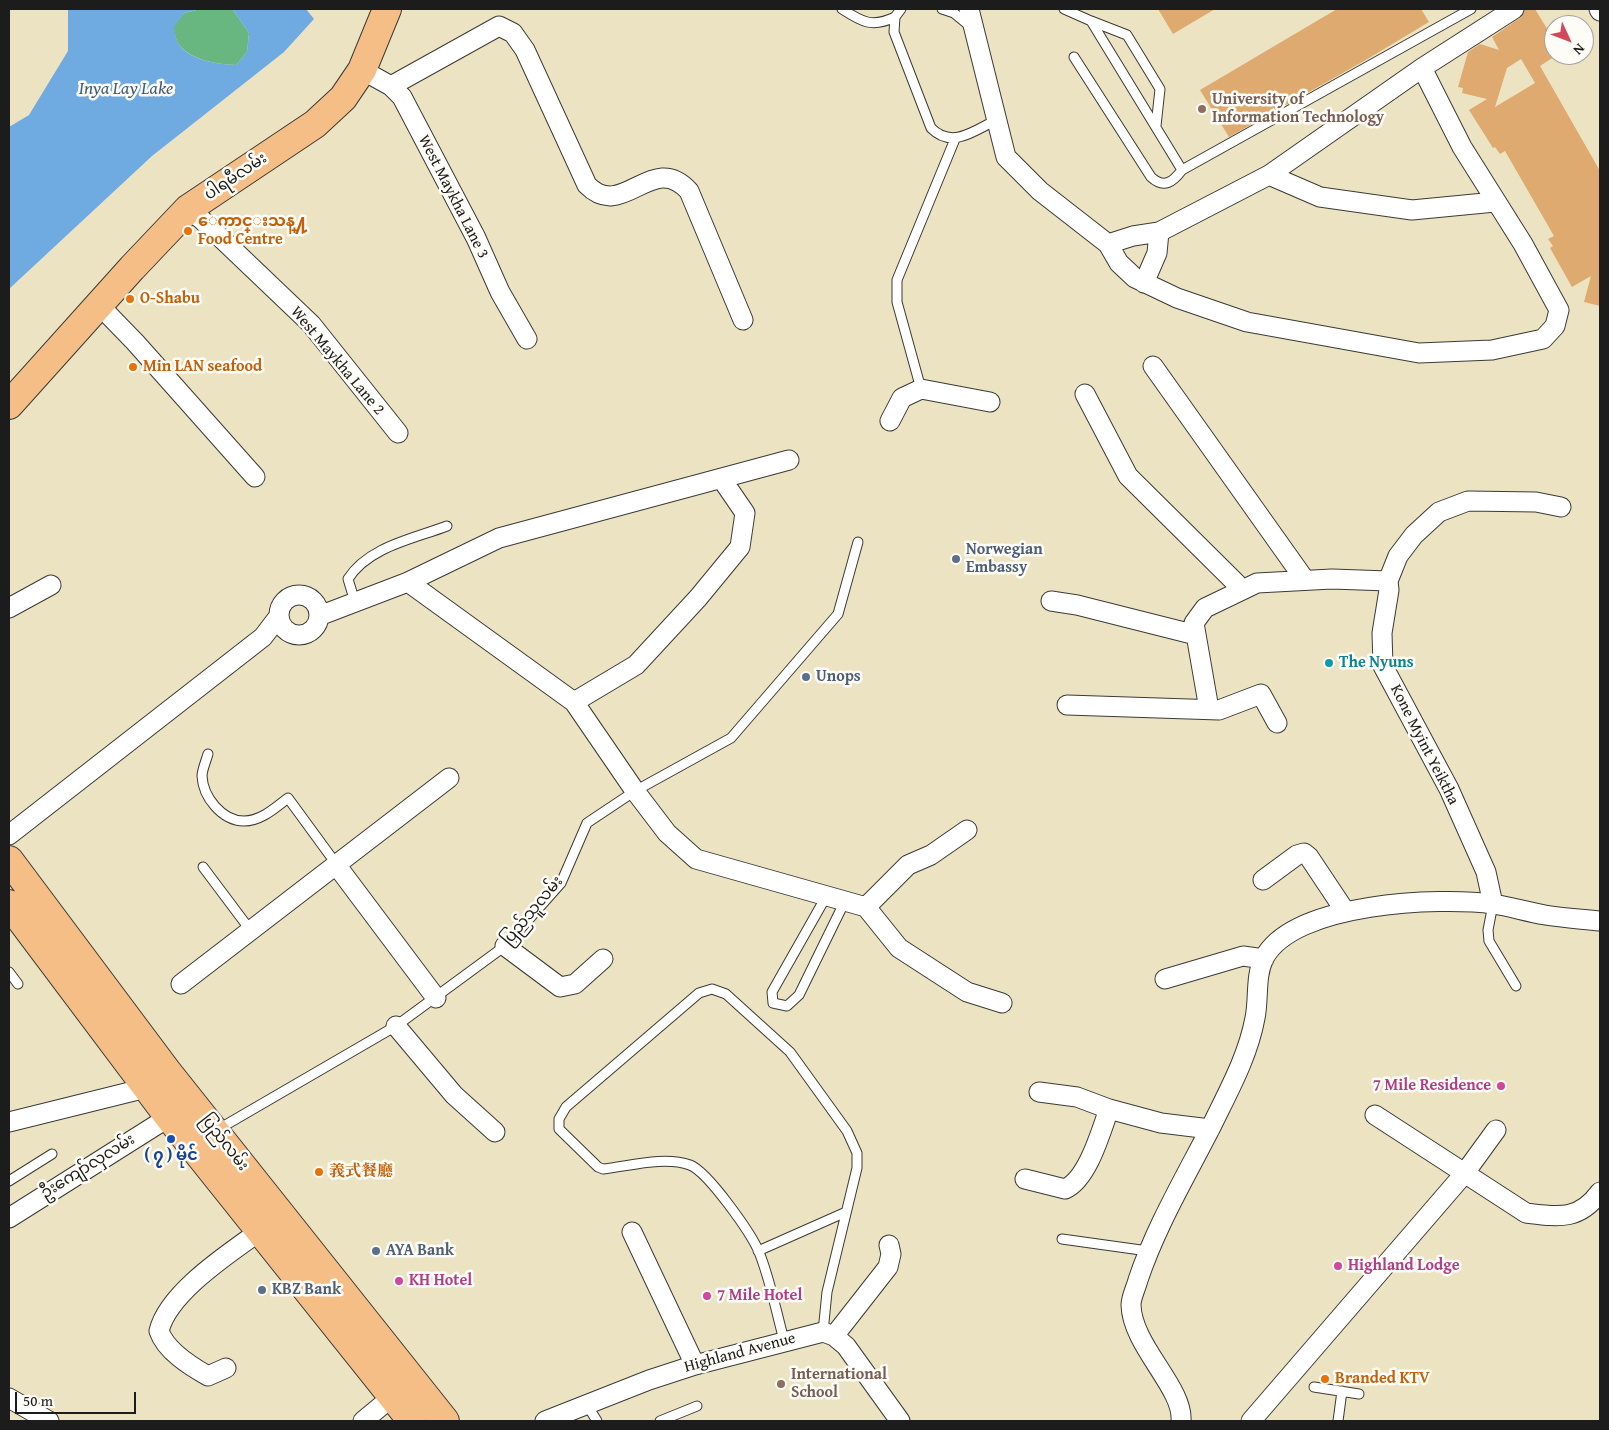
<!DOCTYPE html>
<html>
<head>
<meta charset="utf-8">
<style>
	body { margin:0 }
	#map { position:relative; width:1609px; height:1430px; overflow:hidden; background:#ece3c3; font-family:"Gentium Book Plus",serif }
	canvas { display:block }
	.frame { position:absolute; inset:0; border:10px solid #1c1c1c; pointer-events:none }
	.north { position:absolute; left:1544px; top:15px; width:50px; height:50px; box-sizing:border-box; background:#fdfcf7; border:1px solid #a3a29f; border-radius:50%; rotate:133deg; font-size:14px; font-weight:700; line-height:20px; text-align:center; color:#1c1c1c }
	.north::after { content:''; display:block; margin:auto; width:18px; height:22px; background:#d1495b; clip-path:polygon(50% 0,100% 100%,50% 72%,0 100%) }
	.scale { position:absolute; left:15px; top:1392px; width:121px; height:22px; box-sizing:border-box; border:2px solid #1c1c1c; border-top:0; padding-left:6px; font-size:15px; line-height:18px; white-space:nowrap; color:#1c1c1c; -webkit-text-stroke:4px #fdfcf7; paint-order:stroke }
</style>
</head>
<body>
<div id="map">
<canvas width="1609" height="1430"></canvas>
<div class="frame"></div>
<div class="north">N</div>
<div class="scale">50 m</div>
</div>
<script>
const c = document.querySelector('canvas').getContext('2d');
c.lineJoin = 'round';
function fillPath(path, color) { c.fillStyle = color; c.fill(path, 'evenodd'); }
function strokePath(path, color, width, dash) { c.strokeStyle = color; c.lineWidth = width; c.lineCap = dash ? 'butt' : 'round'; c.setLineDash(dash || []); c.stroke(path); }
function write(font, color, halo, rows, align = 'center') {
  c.font = font + ' "Gentium Book Plus","Noto Serif SC","Noto Sans Myanmar",serif'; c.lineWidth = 5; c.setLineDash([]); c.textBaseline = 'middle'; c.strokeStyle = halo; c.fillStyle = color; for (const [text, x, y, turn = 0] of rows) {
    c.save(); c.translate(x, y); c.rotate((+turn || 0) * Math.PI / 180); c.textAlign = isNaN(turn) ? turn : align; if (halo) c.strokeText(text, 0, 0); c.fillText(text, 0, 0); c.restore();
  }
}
fillPath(new Path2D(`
	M201,9L233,10L249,33L247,52L236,65C217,64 194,61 180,46C176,42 175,33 173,27L184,13Z`), '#68b680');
fillPath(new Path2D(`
	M68,9H201L184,13L174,27C175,32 176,42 180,46C193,61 217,64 236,65L247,52L249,33L233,10L225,9H306L314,19L284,52L152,156L9,289V127L29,115L68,51Z`), '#6faae0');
fillPath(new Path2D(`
	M1158,9H1215L1173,34Z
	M1337,9H1421L1429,22L1364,61L1229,137L1200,90Z
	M1525,9H1535L1554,40V55H1557L1540,66L1600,171V306L1584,302L1591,276L1572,287L1550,248L1553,246L1548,239L1554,236L1505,151L1500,154L1495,147L1493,148L1469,110L1487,99L1462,93L1463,88L1458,87L1468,52L1480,44L1499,50L1492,37L1520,18ZM1521,59L1535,83L1495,107L1507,68Z`), '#deaa6f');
const lane = new Path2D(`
	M842,9C862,22 872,28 895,17
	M901,9L895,17L894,32L931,128C952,149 974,131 996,120
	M942,9L954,13L971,27
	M1064,9L1091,21L1182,170L1471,9
	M1091,21L1127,35L1160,89L1156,126
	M1074,57L1151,177C1164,189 1173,182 1182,170
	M921,389L897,302V280L955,139
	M355,602L348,579C368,547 413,539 447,526
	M208,754C206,761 202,770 202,776C203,797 222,821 244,821C261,821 275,808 288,798L337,865
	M203,867L251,931
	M827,895L772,992L773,1003L787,1006L799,995L845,901
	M1493,904L1488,930L1489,941L1516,986
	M9,972L18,984
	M217,1130L396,1026L505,946L561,883L587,823L635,791L731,738L838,614L858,542
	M9,1181L52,1154
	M1062,1239L1148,1251
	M758,1251L846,1212
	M784,1340C776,1311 770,1279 759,1252C751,1233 708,1172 690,1165C664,1156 630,1166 603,1169L598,1167L559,1129V1119L566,1107L699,993L712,989L726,994L790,1052L847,1131L857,1153V1168L827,1292L823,1332
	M1314,1387L1359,1394
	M587,1405L597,1421
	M660,1421L697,1406
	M1338,1421L1342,1391`);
const street = new Path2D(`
	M969,9L1006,157L1040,191L1108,244L1119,263L1135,278L1177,298L1247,322L1419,353L1492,350L1543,339L1555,326L1559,310L1523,244L1462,147L1422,68
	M1599,9L1600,11
	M362,70L391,86L402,97L476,238L500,292L527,339
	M391,86L499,26L513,33L525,50L587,185C623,222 652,150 689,191L743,320
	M1269,175L1320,197L1412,210L1495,202
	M188,209L201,219L311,324L398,433
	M1108,244L1133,236L1159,232L1269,175L1422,68L1514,9
	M1144,283L1157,253L1159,232
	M99,305L135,342L255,477
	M1153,366L1305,580
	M1085,394L1128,476L1242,589
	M890,421L902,398L921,389L990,402
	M408,582L574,702L635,791L667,833L696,859L866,907L899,948L967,992L1002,1003
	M279 615a20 20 0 1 1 40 0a20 20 0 1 1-40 0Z
	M1051,601L1077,605L1196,635
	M9,608L51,585
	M319,616L408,582L499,538L789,460
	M574,702L636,665L698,598L740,547L745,513L721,478
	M1067,705L1219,710L1261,694L1277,723
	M1209,709L1194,623L1205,608L1257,583L1332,579L1388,581
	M9,835L263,637L279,616
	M337,866L436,998
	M1263,880L1297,855L1304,853L1309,857L1345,911
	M1493,904L1486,872L1449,789L1383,666L1382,633L1389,590L1388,581L1398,556L1414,535L1439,512L1468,501L1536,502L1561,507
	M866,907L908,865L931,855L967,830
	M505,946L560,987L575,984L603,959
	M1165,979L1243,956L1264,959
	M181,984L449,778
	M396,1026L454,1095L495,1132
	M1039,1092L1077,1097L1109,1109L1161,1123L1210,1129
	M1375,1115L1526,1213C1558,1217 1579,1221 1600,1192
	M9,1122L146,1088L155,1080
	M1025,1179L1065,1189C1088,1179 1101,1131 1109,1109
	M9,1218L169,1117
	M632,1232L695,1365
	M834,1336L888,1267L891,1254L889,1245
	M226,1368L208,1376C190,1366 166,1351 159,1331C168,1293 228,1254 260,1231
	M9,1398L49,1421
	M363,1421L392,1397
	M545,1421L649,1380L695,1365L823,1332L834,1336L846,1346L900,1421
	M1181,1421C1184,1388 1132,1346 1131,1305C1131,1297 1136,1288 1138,1280C1156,1226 1186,1176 1212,1125C1229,1090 1248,1056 1255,1018C1259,999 1255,976 1264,958C1294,902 1439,897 1494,904C1511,907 1528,912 1545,915C1563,918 1582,919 1600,921
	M1251,1421L1464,1174L1496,1130`);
const primary = new Path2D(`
	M9,405L132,268L188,209L315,124L343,98L362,70L387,9`);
const highway = new Path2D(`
	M9,860L166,1070L445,1421
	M9,904L169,1117L412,1421`);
strokePath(lane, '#3b3a35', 11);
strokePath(street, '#3b3a35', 21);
strokePath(primary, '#3b3a35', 30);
strokePath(highway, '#3b3a35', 30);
strokePath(lane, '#fff', 9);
strokePath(street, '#fff', 19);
strokePath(primary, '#f6be87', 28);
strokePath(highway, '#f6be87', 28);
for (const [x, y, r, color] of [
	[1202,109,5,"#8d6e63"],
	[188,231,5,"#e8710a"],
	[130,299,5,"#e8710a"],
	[133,367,5,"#e8710a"],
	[956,559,5,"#5c6f8a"],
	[1329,663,5,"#0f9aa8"],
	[806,677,5,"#5c6f8a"],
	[1501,1086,5,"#d1479c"],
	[171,1139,5,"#1a4fb4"],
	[319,1172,5,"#e8710a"],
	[376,1251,5,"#5c6f8a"],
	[1338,1266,5,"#d1479c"],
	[399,1281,5,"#d1479c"],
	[262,1290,5,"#5c6f8a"],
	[707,1296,5,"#d1479c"],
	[1325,1379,5,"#e8710a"],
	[781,1384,5,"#8d6e63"]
]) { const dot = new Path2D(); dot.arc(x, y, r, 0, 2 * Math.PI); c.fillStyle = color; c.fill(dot); strokePath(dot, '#fdfcf7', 2); }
write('bold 16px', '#785e54', '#fdfcf7', [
	["University of",1212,100],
	["Information Technology",1212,118],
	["International",791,1375],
	["School",791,1393]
], 'left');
write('16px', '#1c1c1c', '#fdfcf7', [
	["ပါရမီလမ်း",236,177,-34],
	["West Maykha Lane 3",453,197,63],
	["West Maykha Lane 2",337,361,50],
	["Kone Myint Yeiktha",1424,745,63],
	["ပြည်သူလမ်း",533,911,-50],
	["ပြည်လမ်း",224,1143,52],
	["ဦးကျော်လှလမ်း",88,1167,-32],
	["Highland Avenue",740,1353,-15]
]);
write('bold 16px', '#c56008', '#fdfcf7', [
	["ေကာင္းသန္႔",198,222],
	["Food Centre",198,240],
	["O-Shabu",140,299],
	["Min LAN seafood",143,367],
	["義式餐廳",329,1172],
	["Branded KTV",1335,1379]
], 'left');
write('bold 16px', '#4e5e75', '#fdfcf7', [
	["Norwegian",966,550],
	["Embassy",966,568],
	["Unops",816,677],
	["AYA Bank",386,1251],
	["KBZ Bank",272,1290]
], 'left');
write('bold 16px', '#0d838f', '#fdfcf7', [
	["The Nyuns",1339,663]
], 'left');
write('bold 16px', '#b23c85', '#fdfcf7', [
	["7 Mile Residence",1491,1086,"right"],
	["Highland Lodge",1348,1266],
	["KH Hotel",409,1281],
	["7 Mile Hotel",717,1296]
], 'left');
write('bold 16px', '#164399', '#fdfcf7', [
	["( ၇ ) မိုင်",171,1156]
]);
write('italic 18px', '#415c74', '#fdfcf7', [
	["Inya Lay Lake",126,89]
]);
</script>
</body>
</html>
